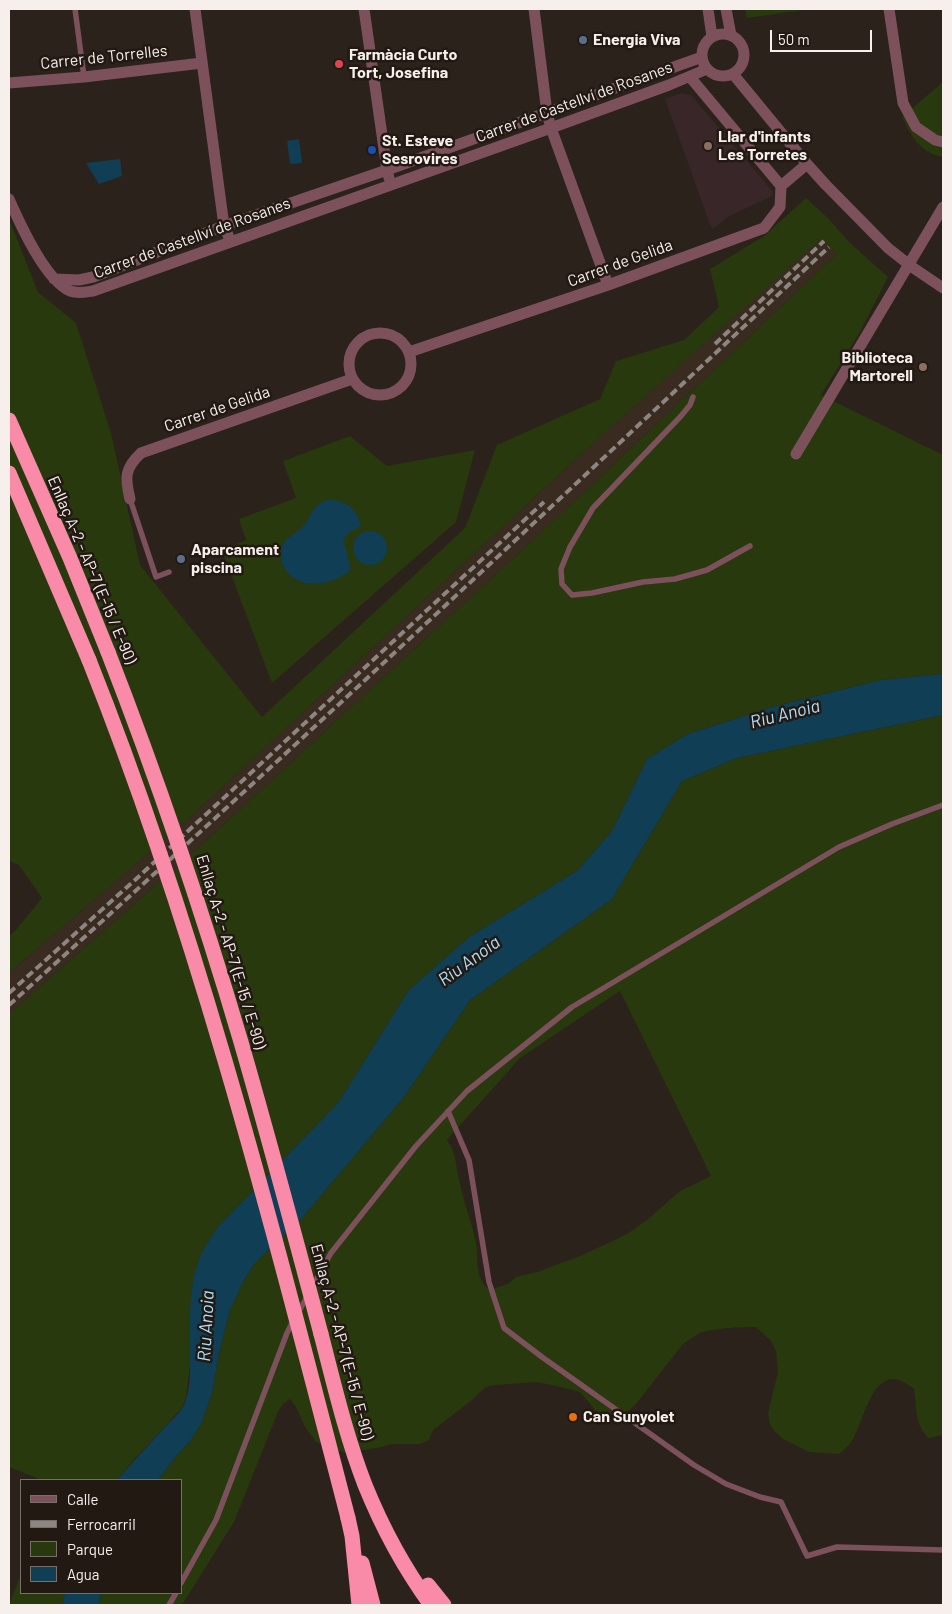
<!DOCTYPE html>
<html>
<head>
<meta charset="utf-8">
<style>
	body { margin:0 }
	#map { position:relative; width:952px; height:1614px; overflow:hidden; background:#2c221c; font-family:Barlow,sans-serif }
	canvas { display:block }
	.frame { position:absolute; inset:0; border:10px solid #f6efeb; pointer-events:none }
	.legend { position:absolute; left:20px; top:1479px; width:162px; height:115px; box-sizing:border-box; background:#221913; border:1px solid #776f69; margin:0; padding:6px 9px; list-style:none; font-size:15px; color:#f6efeb }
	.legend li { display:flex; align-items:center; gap:10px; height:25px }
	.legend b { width:25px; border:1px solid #776f69 }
	.scale { position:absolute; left:770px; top:30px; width:102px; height:22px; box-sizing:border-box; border:2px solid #f6efeb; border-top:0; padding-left:6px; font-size:15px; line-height:18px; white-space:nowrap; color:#f6efeb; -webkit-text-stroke:4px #221913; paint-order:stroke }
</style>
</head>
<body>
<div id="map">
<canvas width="952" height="1614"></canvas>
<div class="frame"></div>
<ul class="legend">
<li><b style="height:6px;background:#7d515c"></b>Calle</li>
<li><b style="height:6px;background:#8d8580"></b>Ferrocarril</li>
<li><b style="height:14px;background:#27390d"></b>Parque</li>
<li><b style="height:14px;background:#103e54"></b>Agua</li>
</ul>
<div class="scale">50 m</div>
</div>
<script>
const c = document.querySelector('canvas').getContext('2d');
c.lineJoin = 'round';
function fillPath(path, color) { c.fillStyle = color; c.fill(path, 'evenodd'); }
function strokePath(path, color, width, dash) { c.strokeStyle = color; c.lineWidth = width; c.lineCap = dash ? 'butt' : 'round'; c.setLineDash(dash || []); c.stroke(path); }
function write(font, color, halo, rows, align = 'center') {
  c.font = font + ' Barlow,sans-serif'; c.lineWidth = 5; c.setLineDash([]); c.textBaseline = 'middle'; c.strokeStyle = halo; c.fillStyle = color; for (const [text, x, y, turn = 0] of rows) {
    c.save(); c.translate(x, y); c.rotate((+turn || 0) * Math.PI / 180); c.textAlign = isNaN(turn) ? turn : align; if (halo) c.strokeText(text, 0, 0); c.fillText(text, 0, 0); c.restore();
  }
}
fillPath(new Path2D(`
	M822,237L837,254L545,529L198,848L9,1014V973L187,820L589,447Z`), '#3a2b21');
fillPath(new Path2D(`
	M682,93L691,95L773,192L772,196L729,216L714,228L711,227L665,99Z`), '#392629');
fillPath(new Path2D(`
	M745,9H810L747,18Z
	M943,82V157C918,151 913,138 902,117Z
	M806,198L829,219L850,243L888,277L860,332L821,395L943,455V674L881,680L772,707L688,734L647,759L612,831L577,871L469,937L409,990L338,1103L218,1227L207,1244L198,1262L193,1284L190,1315V1365L186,1397L182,1408L146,1447L137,1456L117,1480H42L9,1467V1014L198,848L545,529L837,254L822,238L589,447L187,820L9,973V936L15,931L42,898L19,865L9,861V219L38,292L76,323L111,433L140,565L262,717L465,528L497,445L600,399L616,361L684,340L719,307L710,269L764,236Z
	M350,436L387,466L475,450L456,522L272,683L222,550L246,540L239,519L296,498L283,461Z
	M943,715V1435L929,1438C914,1425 917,1407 914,1389C875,1357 867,1412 854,1437C851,1444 845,1449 839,1454L809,1452L783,1439L775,1432L770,1424L768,1413L778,1372L776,1351L771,1341L756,1327C740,1327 714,1328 700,1333C694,1336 689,1340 683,1344L636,1404L627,1412L618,1414H607L597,1412L580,1392L557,1386L536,1382L495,1385L486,1387L471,1401L433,1430L429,1440L420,1444H391L382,1447L345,1453L316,1442L305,1427L296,1407L290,1399L283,1404L278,1412L234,1522L182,1605H98L101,1593H181V1480H158L177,1455L191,1440L202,1422L212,1393L219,1353L230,1310L243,1282L254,1264L302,1218L404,1097L470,1000L612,899L682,781L737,758ZM620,991L711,1176L680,1191L647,1220L630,1232L619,1238L578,1257L537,1272L516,1277L508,1284L489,1290C474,1276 479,1262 476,1243C472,1222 463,1201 459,1179C455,1162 457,1155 447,1140L520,1058Z
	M21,1574V1593H65L62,1605H9Z`), '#27390d');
fillPath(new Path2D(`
	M299,139L302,163L290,164L287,141Z
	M120,159L122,176L99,184L86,163Z
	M327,500C345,499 357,508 361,526C352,531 344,533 343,545H345L351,570C332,585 301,592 285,569C281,564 280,553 282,547C285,537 298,533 304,525C313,514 312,505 327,500Z
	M353 548a17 17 0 1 1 34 0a17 17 0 1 1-34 0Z
	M943,674V715L737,758L682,781L612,899L470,1000L404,1097L302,1218L254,1264L243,1282L230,1310L219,1353L212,1393L202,1422L191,1440L177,1455L158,1480H117C132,1462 149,1445 165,1427C170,1421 179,1414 183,1407C192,1389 190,1362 190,1343C190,1317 189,1284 199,1260C203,1248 211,1238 218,1227L338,1103L409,990L469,937L577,871L612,831L647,759L688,734L772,707L881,680Z
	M65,1593H101L98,1605H62Z`), '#103e54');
strokePath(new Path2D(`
	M75,9L84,77
	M693,397L690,405L681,416L593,508L570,547L561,569L562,584L572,595L592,593L643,582L675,579L707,570L750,546
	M130,499L156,577L169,572
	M448,1111L469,1160L489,1282L504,1328L542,1357L694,1465L726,1484L760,1497L781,1502L807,1556L837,1547L943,1550
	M298,1313L331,1253L416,1146L467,1091L572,1007L839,847L892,824L943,805
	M181,1583L216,1520L287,1333L293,1321
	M169,1605L176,1593`), '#7d515c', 5.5);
strokePath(new Path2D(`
	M195,9L224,226L231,242
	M364,9L387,170L389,178
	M534,9L547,113L551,128L608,285
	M708,9L712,37
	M726,9L731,35
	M889,9L903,103L916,127L935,140L943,142
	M702 55a21 21 0 1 1 42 0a21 21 0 1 1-42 0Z
	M733,74L807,164L825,184
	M690,77L781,186
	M9,83L84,77L202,63
	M9,199C20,224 45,280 70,291C78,294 85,292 93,291L551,128L669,85L707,69
	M912,267L943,288
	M54,279L79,280L93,277L224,226L387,170L702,57
	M349 364a31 31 0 1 1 62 0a31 31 0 1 1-62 0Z
	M409,352L608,285L764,228L780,207L781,186L807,164
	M796,454L943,207
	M130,499C125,478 124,469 141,453L352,379`), '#7d515c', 11);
strokePath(new Path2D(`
	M9,420L70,558L108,652
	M9,473L89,660
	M321,1334C334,1384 346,1436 365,1485C382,1527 404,1568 431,1605
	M348,1518L352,1536L359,1605
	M362,1563L373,1605
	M428,1585L444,1605`), '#f98aa8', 15);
strokePath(new Path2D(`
	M715,344L824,241
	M9,993L135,880L544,502
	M9,1005C286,757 557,501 829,247`), '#8d8580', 4, [8, 4]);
strokePath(new Path2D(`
	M825,184L888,248L912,267`), '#7d515c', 11);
strokePath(new Path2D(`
	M108,652C158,780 202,910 241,1042C269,1139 295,1236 321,1334
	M89,660C200,938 273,1229 348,1518`), '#f98aa8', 15);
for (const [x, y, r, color] of [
	[583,40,5,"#5c6f8a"],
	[339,64,5,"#e0444e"],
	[708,146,5,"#8d6e63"],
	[372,150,5,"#1a4fb4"],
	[923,367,5,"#8d6e63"],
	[181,559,5,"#5c6f8a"],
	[573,1417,5,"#e8710a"]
]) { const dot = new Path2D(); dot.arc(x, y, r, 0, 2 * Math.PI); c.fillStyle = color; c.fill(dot); strokePath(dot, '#221913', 2); }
write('bold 16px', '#f6efeb', '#221913', [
	["Energia Viva",593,40],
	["Farmàcia Curto",349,55],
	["Tort, Josefina",349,73],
	["Llar d'infants",718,137],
	["Les Torretes",718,155],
	["St. Esteve",382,141],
	["Sesrovires",382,159],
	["Biblioteca",913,358,"right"],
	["Martorell",913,376,"right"],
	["Aparcament",191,550],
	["piscina",191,568],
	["Can Sunyolet",583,1417]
], 'left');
write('16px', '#f6efeb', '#221913', [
	["Carrer de Torrelles",104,57,-6],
	["Carrer de Castellví de Rosanes",574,102,-20],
	["Carrer de Castellví de Rosanes",192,238,-20],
	["Carrer de Gelida",620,263,-20],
	["Carrer de Gelida",217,409,-19],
	["Enllaç A-2 - AP-7 (E-15 / E-90)",92,570,67],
	["Enllaç A-2 - AP-7 (E-15 / E-90)",231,952,73],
	["Enllaç A-2 - AP-7 (E-15 / E-90)",342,1342,75]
]);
write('italic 18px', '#afe0fc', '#221913', [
	["Riu Anoia",785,714,-14],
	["Riu Anoia",469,961,-36],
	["Riu Anoia",206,1326,-87]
]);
</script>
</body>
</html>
